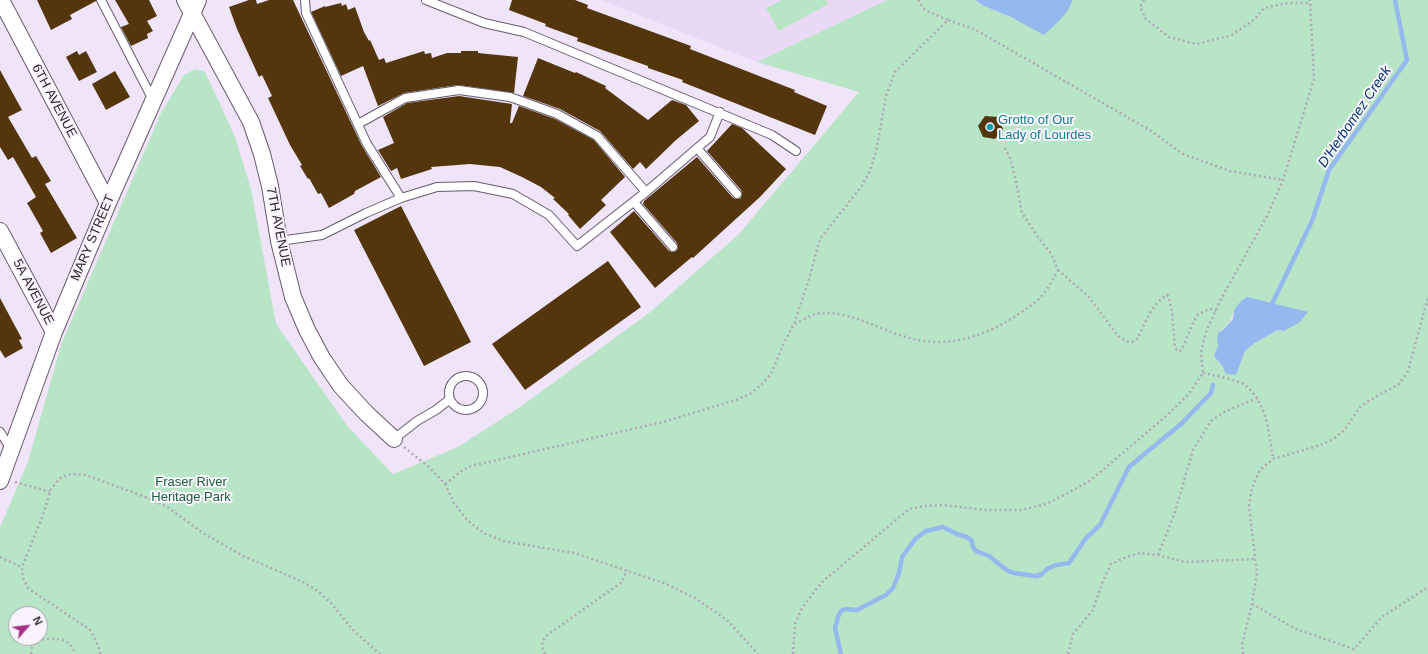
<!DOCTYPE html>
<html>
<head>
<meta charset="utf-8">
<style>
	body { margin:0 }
	#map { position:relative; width:1428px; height:654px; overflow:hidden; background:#f0e4f9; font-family:Arial,sans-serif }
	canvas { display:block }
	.north { position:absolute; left:8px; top:606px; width:40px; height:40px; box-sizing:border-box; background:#f9f4fd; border:1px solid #a7a2ab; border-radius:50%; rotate:62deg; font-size:11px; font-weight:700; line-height:16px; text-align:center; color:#2b272f }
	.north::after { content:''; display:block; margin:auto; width:14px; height:18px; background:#a93187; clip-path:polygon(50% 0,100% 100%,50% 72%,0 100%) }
</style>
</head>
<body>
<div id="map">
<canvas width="1428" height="654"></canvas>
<div class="north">N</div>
</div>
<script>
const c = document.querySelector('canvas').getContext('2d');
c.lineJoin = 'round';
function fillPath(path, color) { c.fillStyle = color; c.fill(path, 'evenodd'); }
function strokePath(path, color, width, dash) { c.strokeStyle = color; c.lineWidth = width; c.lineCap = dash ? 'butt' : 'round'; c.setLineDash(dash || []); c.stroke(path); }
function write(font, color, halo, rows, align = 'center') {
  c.font = font + ' Arial,sans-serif'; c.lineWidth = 4; c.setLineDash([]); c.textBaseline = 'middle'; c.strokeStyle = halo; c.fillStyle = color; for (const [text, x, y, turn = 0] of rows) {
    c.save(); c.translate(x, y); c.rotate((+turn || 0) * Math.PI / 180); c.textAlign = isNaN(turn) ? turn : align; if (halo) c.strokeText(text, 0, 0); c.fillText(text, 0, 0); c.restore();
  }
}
fillPath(new Path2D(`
	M601,0H887L757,62Z`), '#e9d9f5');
fillPath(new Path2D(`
	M782,0H826L828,4L779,31L766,8Z
	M887,0H975L984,6L1011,17L1070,7L1073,0H1428V654H0V527L28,462L61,345L161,113L184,75L195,69L205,72L235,137L251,189L276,324L348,427L393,474L458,447L520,407L649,313L739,234L859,92L757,62ZM1234,310L1284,331L1278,330L1256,342L1245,351L1237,373L1224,369C1221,363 1216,360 1214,355L1218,346V333C1227,327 1232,320 1234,310ZM16,614H40V638H16Z`), '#b7e5c5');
fillPath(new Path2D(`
	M975,0H1073C1067,15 1056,24 1044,35L1011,17L984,6Z
	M1247,297L1308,312L1300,322L1284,331L1278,330L1256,342L1245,351L1237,373L1235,375L1225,373C1224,364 1217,362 1214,355L1218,346L1217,338L1218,333L1224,329L1233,319L1234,310L1241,301Z`), '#94b9ee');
strokePath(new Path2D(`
	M1270,308L1312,221L1329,170L1407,60L1395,0
	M841,654L835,628L838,617L841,611L845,609L857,610L886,595L893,588L899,573L902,557L916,538L926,531L943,527L957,534L967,537L972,541L973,547L976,551L989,556L1008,571L1014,573L1036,576L1042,574L1047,569L1056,565L1069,563L1086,538L1100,525L1129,467L1148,451L1181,424L1211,393L1213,385`), '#94b9ee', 4.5);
fillPath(new Path2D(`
	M37,0H96V1L70,15L72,19L51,30Z
	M115,0H149L157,16L147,21L153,31L147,34L148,38L131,46L121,27L129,24Z
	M249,0H256L257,4L269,0H293L362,146L381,177L355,191L354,194L329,208L321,193L318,194L309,178L308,179L300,166L302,165L290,145L268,98L272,96L262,75L259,77L237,29L229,7Z
	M512,0H575L588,5L587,8L691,46L690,49L795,90L794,92L827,106L815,135L682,82L683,80L648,68V66L577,41L578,38L545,26L546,24L509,10Z
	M341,3L342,6L346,4L348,10L355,7L364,32L369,41L370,40L379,60L384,58L386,63L424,51L425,54L431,53L432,58L447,53H461V51H478V53L518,57L514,93L458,85L404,93L378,106L363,66L341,76L311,12L325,6V7Z
	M77,51L79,55L86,51L97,72L79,81L66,57Z
	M538,58L575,73L576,72L606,86L605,88L648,120L672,100L686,105L699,121L676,140L646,169L640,162L633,169L600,131L560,109L523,96Z
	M0,70L22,110L8,117L32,158L36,156L51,181L45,184L77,238L51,253L40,233L43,231L27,203L36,197L13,157L8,160L0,147Z
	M115,71L130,97L106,110L92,84Z
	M459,96L512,104L510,123H512L519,106L555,119L594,140L625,177L601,200L606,205L580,229L568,215L569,214L553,199L555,198L541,187L522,177L500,167L470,164L431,167L432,169L401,179L397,168L391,171L378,150L394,143L383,117L407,103Z
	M985,116L998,117L1003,129L995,139L983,137L978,126Z
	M732,124L742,128L786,169L760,197L693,258L692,257L655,288L610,232L634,211L669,251L672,252L676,251L678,248L677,243L643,204L644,201L697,157L733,198L738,199L741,198L742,193L741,190L707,151Z
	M401,206L471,342L424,366L354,230Z
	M608,261L641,307L525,390L492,344Z
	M0,298L22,339L19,340L23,348L5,358L0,350Z`), '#54360d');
const lane = new Path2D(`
	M101,0L153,100
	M305,0L306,13L367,144L401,198
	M426,0L484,23L524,32L772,135L796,151
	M358,124L405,98L459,90L510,97L557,114L597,136L646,192
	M697,148L737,194
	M634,202L673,247
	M279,241L322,235L366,213L401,198L437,187L474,186L513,194L549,215L577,246L646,192L710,137L720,112
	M449 393a17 17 0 1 1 34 0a17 17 0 1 1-34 0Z
	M0,432L11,449
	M394,439L417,421L436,410L450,399`);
const street = new Path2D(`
	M1,0L108,203
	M185,0L251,122L262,154L270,186L279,241L293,297L307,330L322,358L341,386L366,413L394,439
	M0,231L54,332
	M0,481L54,332L108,203L198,0`);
strokePath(lane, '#655b6d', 10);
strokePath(street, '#655b6d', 18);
strokePath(new Path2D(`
	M918,0L925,10L948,20
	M1144,0L1140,7L1146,19L1169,37L1197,44L1232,35L1255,19L1264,8L1288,3H1310
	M1058,270L1088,296L1118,336L1126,341L1132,342L1137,339C1145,324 1152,303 1167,295L1169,297L1172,313L1175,348L1178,351H1180L1182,349L1193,323L1198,314L1210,309L1216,311
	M795,324C803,320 813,313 823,313C856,312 886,334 918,340C955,348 994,332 1023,311C1028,307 1034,304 1038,300C1047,291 1052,281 1058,270L1052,255L1038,237L1022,213L1015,177L1010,158L1004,146
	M1203,373C1213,375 1238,380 1245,385C1267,402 1269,434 1273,459
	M404,447L430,468L445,484L454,503L467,520L484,533L503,541L574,553L664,583L695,598L727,620L758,654
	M15,482L50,492
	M445,484L463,470L471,466L663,422L736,400L750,394L763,383L771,374L783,345L794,324L809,279L820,239L861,187L869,173L876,152L886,96L895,72L948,20L974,29L1148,129L1183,154L1230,171L1283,180
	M1158,555L1174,515L1193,450L1211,421L1224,412L1257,398
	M0,557L21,567
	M1252,604L1296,629L1354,649L1382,617L1428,587
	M31,654C32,641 38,639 50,639C63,638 71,641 75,654
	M100,654C99,645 94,637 89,629L35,593L28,588L23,578L22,567L43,515L51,489L59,479L65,476L72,474L86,475L140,495L166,506L203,533L243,556L303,582L316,590L330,602L354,631L380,654
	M545,654L543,650L542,642L546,636L622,582L627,570
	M793,654L795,624L802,608L821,583L909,509L924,506L943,505L986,510H1021L1046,504L1068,493L1091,480L1165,417L1188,395L1203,373L1201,352L1206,332L1220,301L1267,216L1283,180L1314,79L1310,0
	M1068,654L1073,634L1093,610L1103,581L1111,564L1124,558L1140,553L1158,555L1185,562L1256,559
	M1243,654L1242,645L1252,604L1257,574L1249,506L1252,488L1260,470L1273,459L1324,444L1336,437L1345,429L1361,406L1370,400L1399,384L1408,371L1428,297`), '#afa6b7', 2.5, [2, 3]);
strokePath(lane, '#fff', 8);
strokePath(street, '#fff', 16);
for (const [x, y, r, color] of [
	[990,127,4,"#0f9aa8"]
]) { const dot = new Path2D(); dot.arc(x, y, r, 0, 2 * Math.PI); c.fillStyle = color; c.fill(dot); strokePath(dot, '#f9f4fd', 1.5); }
write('13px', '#2b272f', '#f9f4fd', [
	["6TH AVENUE",54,101,62],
	["7TH AVENUE",278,227,79],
	["MARY STREET",93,238,-67],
	["5A AVENUE",33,292,62]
]);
write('13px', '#0d838f', '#f9f4fd', [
	["Grotto of Our",998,120],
	["Lady of Lourdes",998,135]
], 'left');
write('13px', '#1d623c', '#f9f4fd', [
	["Fraser River",191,482],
	["Heritage Park",191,497]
]);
write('italic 14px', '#073876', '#f9f4fd', [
	["D'Herbomez Creek",1355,117,-56]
]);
</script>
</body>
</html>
